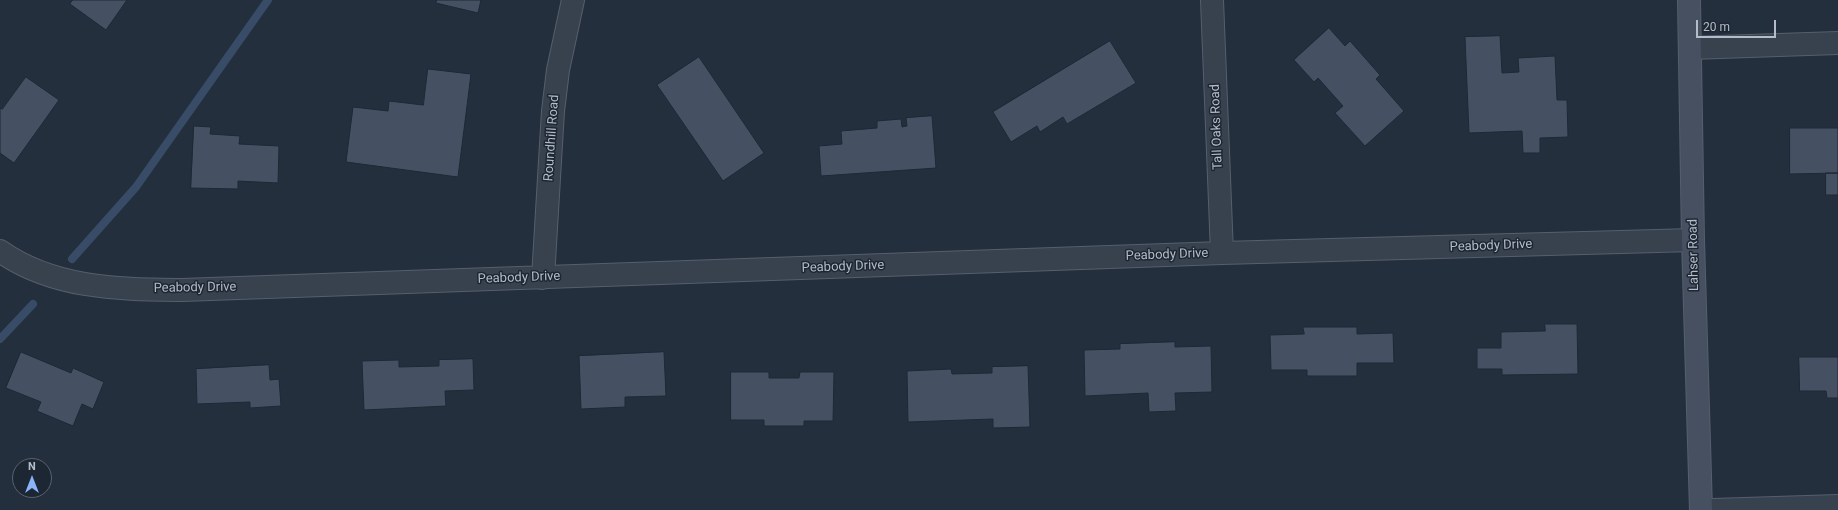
<!DOCTYPE html>
<html>
<head>
<meta charset="utf-8">
<style>
	body { margin:0 }
	#map { position:relative; width:1838px; height:510px; overflow:hidden; background:#242f3e; font-family:Roboto,sans-serif }
	canvas { display:block }
	.north { position:absolute; left:12px; top:458px; width:40px; height:40px; box-sizing:border-box; background:#1d2633; border:1px solid #59626f; border-radius:50%; rotate:0deg; font-size:11px; font-weight:700; line-height:16px; text-align:center; color:#b4bcc9 }
	.north::after { content:''; display:block; margin:auto; width:14px; height:18px; background:#8ab4f8; clip-path:polygon(50% 0,100% 100%,50% 72%,0 100%) }
	.scale { position:absolute; left:1696px; top:20px; width:80px; height:18px; box-sizing:border-box; border:2px solid #b4bcc9; border-top:0; padding-left:5px; font-size:12px; line-height:14px; white-space:nowrap; color:#b4bcc9; -webkit-text-stroke:3px #1d2633; paint-order:stroke }
</style>
</head>
<body>
<div id="map">
<canvas width="1838" height="510"></canvas>
<div class="north">N</div>
<div class="scale">20 m</div>
</div>
<script>
const c = document.querySelector('canvas').getContext('2d');
c.lineJoin = 'round';
function strokePath(path, color, width, dash) { c.strokeStyle = color; c.lineWidth = width; c.lineCap = dash ? 'butt' : 'round'; c.setLineDash(dash || []); c.stroke(path); }
function fillPath(path, color) { c.fillStyle = color; c.fill(path, 'evenodd'); }
function write(font, color, halo, rows, align = 'center') {
  c.font = font + ' Roboto,sans-serif'; c.lineWidth = 3; c.setLineDash([]); c.textBaseline = 'middle'; c.strokeStyle = halo; c.fillStyle = color; for (const [text, x, y, turn = 0] of rows) {
    c.save(); c.translate(x, y); c.rotate((+turn || 0) * Math.PI / 180); c.textAlign = isNaN(turn) ? turn : align; if (halo) c.strokeText(text, 0, 0); c.fillText(text, 0, 0); c.restore();
  }
}
strokePath(new Path2D(`
	M72,259L136,187L268,0
	M0,339L33,304`), '#394c67', 8);
const building = new Path2D(`
	M73,0H127L106,30L70,4Z
	M437,0H481L478,13L436,3Z
	M1329,28L1345,46L1350,41L1380,75L1376,79L1404,111L1365,146L1335,113L1343,106L1318,78L1314,82L1294,60Z
	M1500,36L1502,73L1519,72L1518,58L1555,56L1557,100H1567L1568,137L1540,138V153H1523L1522,131L1469,133L1465,37Z
	M1110,41L1136,83L1067,124L1063,117L1040,132L1037,126L1011,142L993,112Z
	M699,57L764,153L723,181L657,85Z
	M428,69L471,74L458,177L346,162L353,107L388,111L389,101L423,105Z
	M26,77L59,100L14,163L0,153V108L2,109Z
	M932,116L936,168L821,176L819,146L842,144L841,131L877,128V121L901,119L902,127L907,126L906,118Z
	M194,126L211,127L210,134L240,136L239,144L279,146L278,183L238,181V189L191,188Z
	M1790,128H1838V173L1790,174Z
	M1826,173H1838V195H1826Z
	M1545,324H1577L1578,374L1502,375V369H1477V348H1501V332L1545,331Z
	M1303,327H1357V334L1393,333L1394,363H1357V376H1307V370H1271L1270,335L1304,334Z
	M1175,342V347L1211,346L1212,392L1175,393L1176,411L1149,412L1148,393L1085,396L1084,350L1120,349V344Z
	M21,352L71,373L73,368L104,382L93,409L82,404L73,426L37,411L41,402L6,388Z
	M664,352L666,396L625,397V407L581,409L579,356Z
	M1799,357H1838V398H1827L1826,391H1800Z
	M473,359L474,390L445,391L446,406L364,410L362,361L399,360V367L439,366V360Z
	M269,365L270,380L279,379L281,406L250,408V402L197,404L196,369Z
	M1028,366L1030,427L993,428V419L908,422L907,371L951,369L952,374L992,373V367Z
	M731,372H769V378H799L800,372H834L833,421H804V426H764V420H731Z`);
fillPath(building, '#455162');
strokePath(building, '#1f2835', 1);
const street = new Path2D(`
	M1212,0L1222,253
	M1690,48L1838,43
	M0,251C54,289 119,289 182,290L1222,253L1693,240
	M543,278L553,111L558,70L573,0
	M1713,510L1838,506`);
const secondary = new Path2D(`
	M1689,0L1693,240L1701,510`);
strokePath(street, '#565f6c', 24);
strokePath(secondary, '#565f6c', 24);
strokePath(street, '#38414e', 22);
strokePath(secondary, '#465061', 22);
write('13px', '#b4bcc9', '#1d2633', [
	["Tall Oaks Road",1217,127,-92],
	["Roundhill Road",552,138,-86],
	["Peabody Drive",1491,246,-2],
	["Peabody Drive",1167,255,-2],
	["Lahser Road",1694,255,-91],
	["Peabody Drive",843,267,-2],
	["Peabody Drive",519,278,-2],
	["Peabody Drive",195,288,-1]
]);
</script>
</body>
</html>
